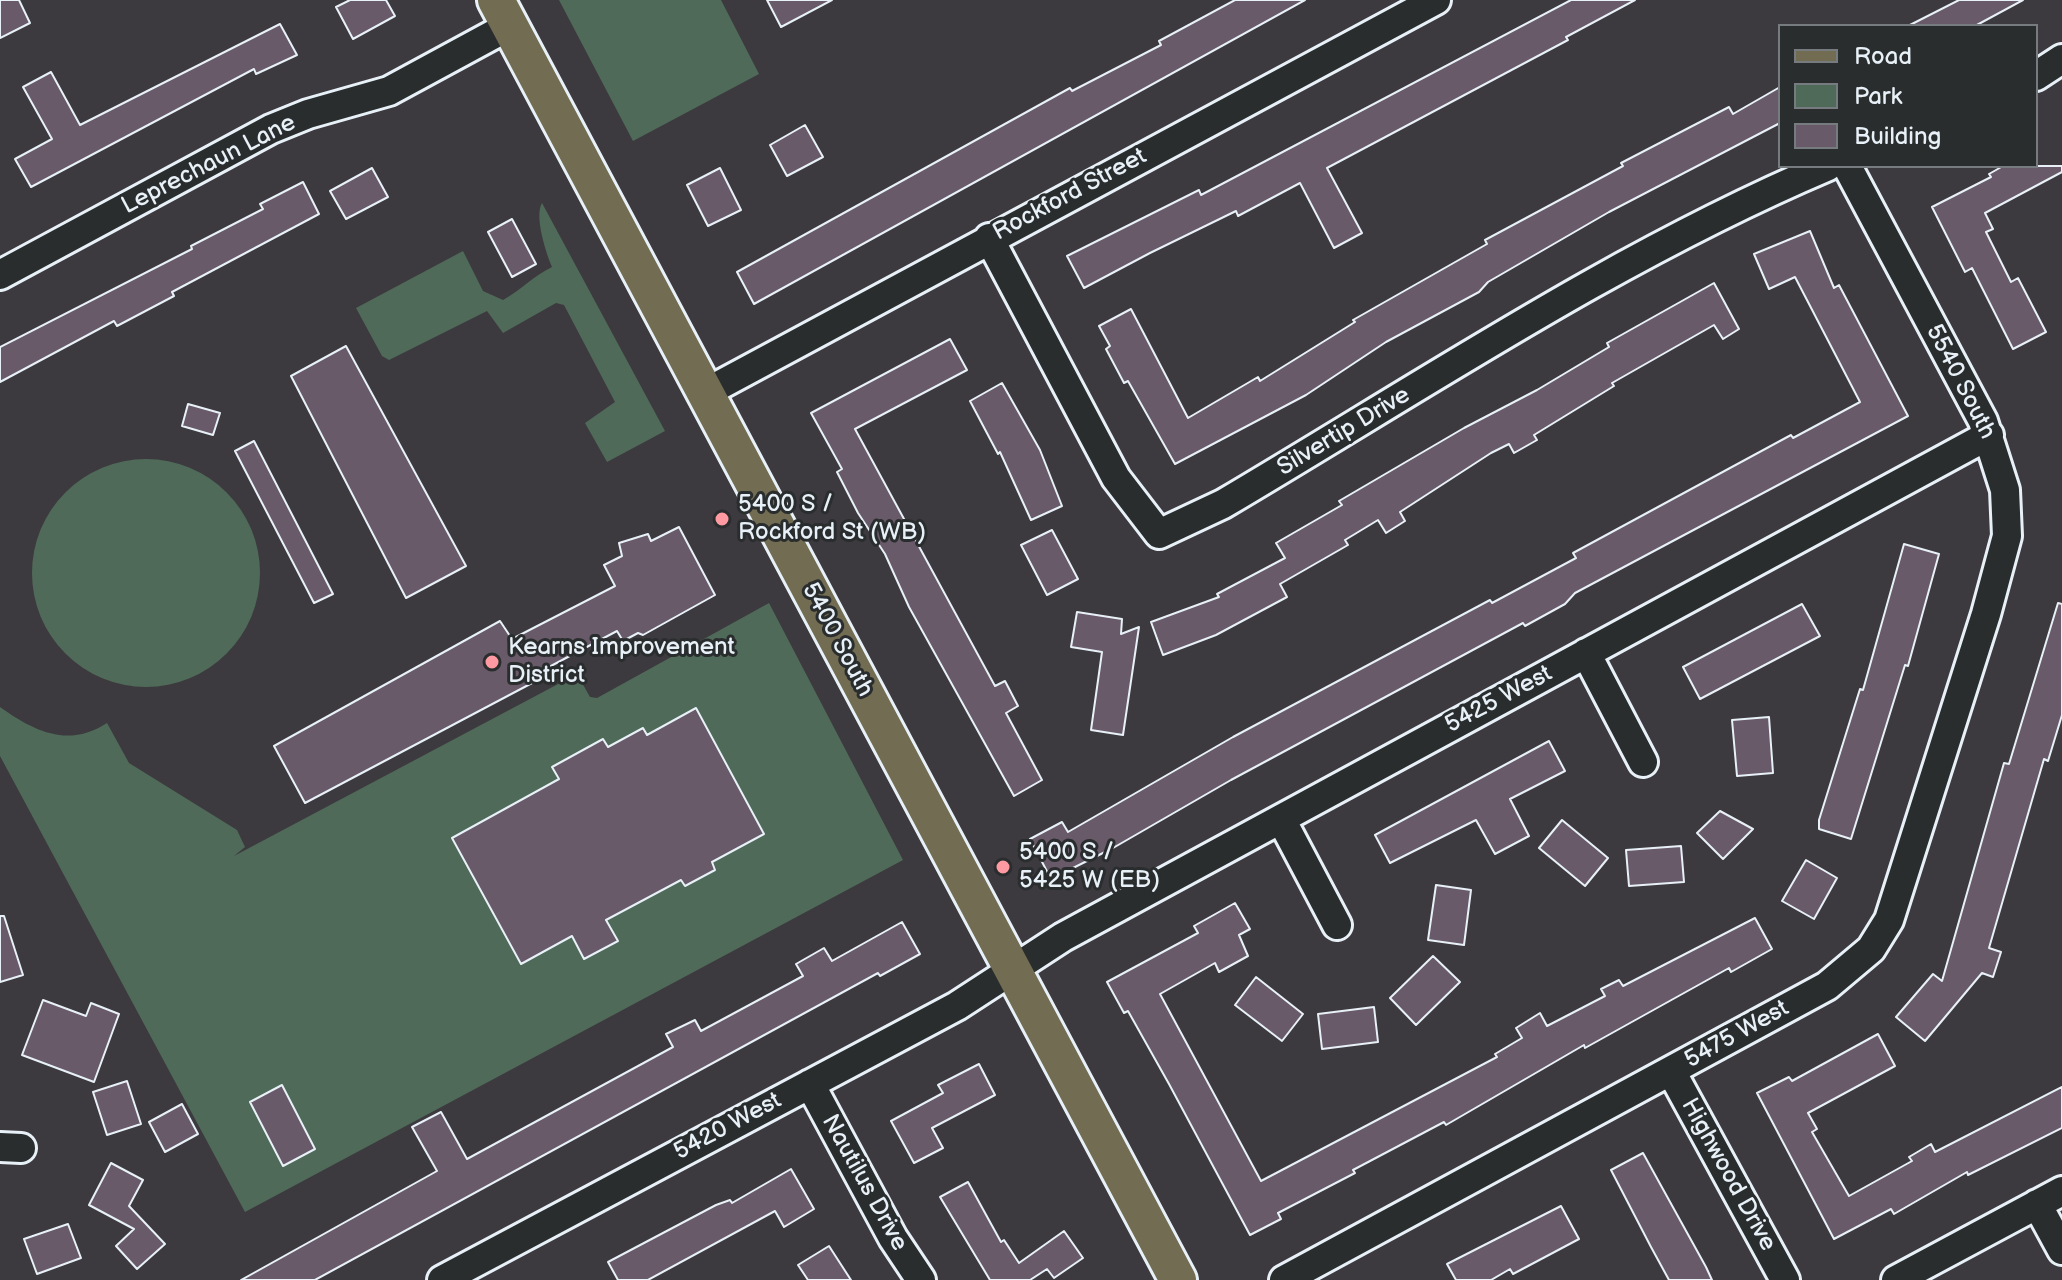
<!DOCTYPE html>
<html>
<head>
<meta charset="utf-8">
<style>
	body { margin:0 }
	#map { position:relative; width:2062px; height:1280px; overflow:hidden; background:#3d3a3f; font-family:"Balsamiq Sans",sans-serif }
	canvas { display:block }
	.legend { position:absolute; left:1778px; top:24px; width:260px; height:144px; box-sizing:border-box; background:#2a2d2e; border:2px solid #767b7f; margin:0; padding:10px 14px; list-style:none; font-size:24px; color:#e8f1f8 }
	.legend li { display:flex; align-items:center; gap:16px; height:40px }
	.legend b { width:40px; border:2px solid #767b7f }
</style>
</head>
<body>
<div id="map">
<canvas width="2062" height="1280"></canvas>
<ul class="legend">
<li><b style="height:10px;background:#726c52"></b>Road</li>
<li><b style="height:22px;background:#4f6a58"></b>Park</li>
<li><b style="height:22px;background:#685a68"></b>Building</li>
</ul>
</div>
<script>
const c = document.querySelector('canvas').getContext('2d');
c.lineJoin = 'round';
function fillPath(path, color) { c.fillStyle = color; c.fill(path, 'evenodd'); }
function strokePath(path, color, width, dash) { c.strokeStyle = color; c.lineWidth = width; c.lineCap = dash ? 'butt' : 'round'; c.setLineDash(dash || []); c.stroke(path); }
function write(font, color, halo, rows, align = 'center') {
  c.font = font + ' "Balsamiq Sans",sans-serif'; c.lineWidth = 6; c.setLineDash([]); c.textBaseline = 'middle'; c.strokeStyle = halo; c.fillStyle = color; for (const [text, x, y, turn = 0] of rows) {
    c.save(); c.translate(x, y); c.rotate((+turn || 0) * Math.PI / 180); c.textAlign = isNaN(turn) ? turn : align; if (halo) c.strokeText(text, 0, 0); c.fillText(text, 0, 0); c.restore();
  }
}
fillPath(new Path2D(`
	M559,0H721L759,74L633,141Z
	M542,203L665,431L607,462L585,423L615,402L564,305L556,303L503,333L487,311L389,360L382,356L356,308L463,251L483,291L503,300C520,291 533,276 552,267C546,253 534,216 542,203Z
	M32 573a114 114 0 1 1 228 0a114 114 0 1 1-228 0Z
	M769,603L903,860L245,1212L0,756V707C35,732 69,748 107,723L129,763L237,830L245,847L234,856L577,674L590,697L597,698Z`), '#4f6a58');
const building = new Path2D(`
	M0,0H19L30,23L0,38Z
	M350,0H386L395,16L353,39L336,7Z
	M767,0H832L781,27Z
	M1235,0H1305L754,304L737,272L1070,88L1072,91L1161,45L1159,41Z
	M1571,0H1635L1566,37L1568,40L1327,168L1362,233L1334,248L1300,183L1238,216L1236,211L1150,253L1084,288L1067,256L1199,190L1201,195Z
	M1959,0H2023L1975,26H1908Z
	M280,24L297,55L256,74L254,69L31,187L15,159L52,139L23,87L51,72L80,125Z
	M1780,87V123L1609,212L1488,282L1479,292L1386,342L1306,395L1175,464L1128,381L1124,383L1106,349L1110,346L1099,326L1131,309L1188,418L1258,377L1260,381L1355,322L1353,320L1487,244L1485,240L1623,166L1621,163L1729,107L1733,114Z
	M805,125L823,157L787,176L770,145Z
	M2003,166H2062V172L1985,213L1993,229L1986,232L2011,282L2018,278L2046,332L2013,349L1972,268L1965,272L1932,207L1991,177L1989,174Z
	M372,168L388,197L346,219L330,191Z
	M720,168L741,210L708,226L687,185Z
	M303,182L319,214L172,292L174,296L117,326L114,321L0,382V347L192,249L191,246L263,209L260,204Z
	M512,219L536,264L512,277L488,232Z
	M1810,231L1834,288L1839,285L1908,416L1575,593L1565,604L1525,626L1523,623L1231,780L1113,848L1051,879L1030,839L1062,822L1068,832L1233,737L1490,600L1492,603L1576,558L1573,553L1791,435L1793,438L1860,402L1795,277L1769,289L1754,254Z
	M1714,283L1739,329L1723,339L1714,325L1612,383L1614,386L1534,435L1537,440L1514,453L1509,444L1491,453L1400,512L1405,521L1386,533L1378,520L1345,540L1348,545L1280,584L1287,597L1216,635L1163,655L1151,622L1219,597L1217,594L1285,558L1276,543L1342,505L1339,501L1464,428L1537,390L1609,347L1607,343Z
	M950,339L967,370L855,429L995,686L1005,681L1018,706L1006,713L1042,780L1014,796L909,607L885,554L858,513L837,472L842,469L811,413Z
	M346,346L466,566L406,598L291,376Z
	M1002,383L1040,450L1062,506L1031,520L1000,452L998,454L970,401Z
	M188,404L220,413L213,435L182,426Z
	M254,441L333,594L314,603L235,451Z
	M679,527L715,595L643,635L638,633L623,641L617,631L532,676L534,682L305,803L274,746L500,621L512,639L615,586L604,565L622,556L619,543L648,534L651,541Z
	M1052,530L1078,579L1047,595L1021,545Z
	M1904,544L1939,554L1908,666L1905,665L1851,839L1819,829V820L1860,689L1863,690Z
	M2058,603L2062,604V715L2048,761L2044,759L1989,948L2001,952L1993,977L1982,973L1925,1041L1896,1017L1933,974L1942,981L2004,763L2009,764Z
	M1802,604L1820,636L1700,699L1683,667Z
	M1077,612L1122,619L1121,634L1139,627L1123,735L1091,730L1102,652L1071,647Z
	M696,708L764,834L712,862L715,870L685,886L681,880L606,920L618,941L584,959L572,936L521,964L452,838L559,779L552,767L603,739L608,747L643,728L647,735Z
	M1769,717L1773,773L1737,776L1732,720Z
	M1549,741L1565,771L1510,799L1529,836L1495,854L1476,820L1390,863L1375,835Z
	M1720,811L1753,829L1723,859L1697,833Z
	M1562,820L1608,858L1585,886L1539,848Z
	M1681,846L1684,882L1629,886L1626,850Z
	M1806,860L1837,878L1814,919L1782,901Z
	M1436,885L1471,890L1464,945L1428,940Z
	M1235,903L1250,929L1239,935L1248,956L1219,972L1215,963L1160,994L1261,1181L1497,1057L1495,1054L1522,1038L1516,1028L1540,1013L1547,1026L1605,996L1601,989L1619,980L1623,986L1755,918L1772,949L1731,972L1729,968L1585,1048L1584,1045L1446,1125L1444,1122L1353,1170L1355,1173L1278,1213L1281,1219L1250,1235L1169,1084L1128,1011L1124,1013L1107,982L1198,933L1194,926Z
	M0,916H4L23,975L0,982Z
	M902,922L920,954L880,976L878,973L315,1280H241L437,1171L412,1127L441,1112L467,1159L673,1047L666,1034L695,1020L701,1031L803,976L796,964L824,948L832,961Z
	M1433,956L1460,982L1416,1025L1390,998Z
	M1256,977L1303,1014L1282,1041L1235,1005Z
	M43,1000L86,1016L91,1003L119,1014L94,1082L22,1055Z
	M1374,1007L1378,1042L1322,1049L1318,1014Z
	M1878,1034L1895,1066L1808,1113L1817,1129L1812,1132L1849,1196L1912,1161L1909,1157L1931,1144L1935,1152L2062,1087V1128L1968,1175L1967,1172L1894,1214L1891,1209L1834,1239L1757,1093L1789,1077L1792,1081Z
	M979,1064L995,1095L932,1128L943,1148L914,1163L891,1121L943,1093L938,1085Z
	M127,1081L141,1124L107,1135L93,1092Z
	M282,1085L315,1149L283,1166L250,1102Z
	M182,1104L198,1134L165,1152L149,1122Z
	M1643,1153L1706,1267L1712,1280H1669L1651,1247L1611,1170Z
	M111,1163L143,1180L129,1206L165,1244L137,1269L116,1246L134,1229L89,1205Z
	M791,1169L814,1209L784,1227L775,1211L648,1280H618L608,1262L716,1205L730,1200L732,1203Z
	M968,1182L1001,1242L1004,1240L1019,1263L1064,1231L1083,1258L1054,1278L1047,1269L1030,1280H990L940,1197Z
	M1561,1206L1579,1239L1513,1274L1510,1269L1491,1280H1456L1447,1264Z
	M68,1224L81,1258L37,1274L24,1239Z
	M829,1246L851,1280H808L798,1265Z`);
fillPath(building, '#685a68');
strokePath(building, '#e8f1f8', 2);
const minor = new Path2D(`
	M2036,76L2062,59
	M989,238L1116,478L1159,534L1223,504C1421,387 1616,256 1828,166
	M0,275L271,129L308,114L389,91L509,26
	M705,393L1436,0
	M1586,653L1643,762
	M1281,819L1337,925
	M1671,1071L1785,1280
	M810,1084L893,1238L921,1280
	M0,1147L21,1148
	M2037,1204L2062,1250
	M442,1280L957,1006L1063,937L1989,435
	M1284,1280L1827,986L1871,949L1889,920L1986,614L2007,536L2005,490L1983,421L1847,166
	M1896,1280L2062,1191`);
const major = new Path2D(`
	M496,0L1178,1280`);
strokePath(minor, '#e8f1f8', 34);
strokePath(major, '#e8f1f8', 42);
strokePath(minor, '#2a2d2e', 28);
strokePath(major, '#726c52', 36);
for (const [x, y, r, color] of [
	[722,519,8,"#ff9aa2"],
	[492,662,8,"#ff9aa2"],
	[1003,867,8,"#ff9aa2"]
]) { const dot = new Path2D(); dot.arc(x, y, r, 0, 2 * Math.PI); c.fillStyle = color; c.fill(dot); strokePath(dot, '#2a2d2e', 3); }
write('24px', '#e8f1f8', '#2a2d2e', [
	["Leprechaun Lane",209,165,-27],
	["Rockford Street",1070,195,-28],
	["5540 South",1960,382,63],
	["Silvertip Drive",1344,432,-31],
	["5400 South",837,640,62],
	["5425 West",1499,700,-28],
	["5475 West",1737,1035,-29],
	["5420 West",728,1127,-28],
	["Highwood Drive",1728,1175,61],
	["Nautilus Drive",864,1183,61]
]);
write('24px', '#e8f1f8', '#2a2d2e', [
	["5400 S /",738,505],
	["Rockford St (WB)",738,533],
	["Kearns Improvement",508,648],
	["District",508,676],
	["5400 S /",1019,853],
	["5425 W (EB)",1019,881]
], 'left');
</script>
</body>
</html>
